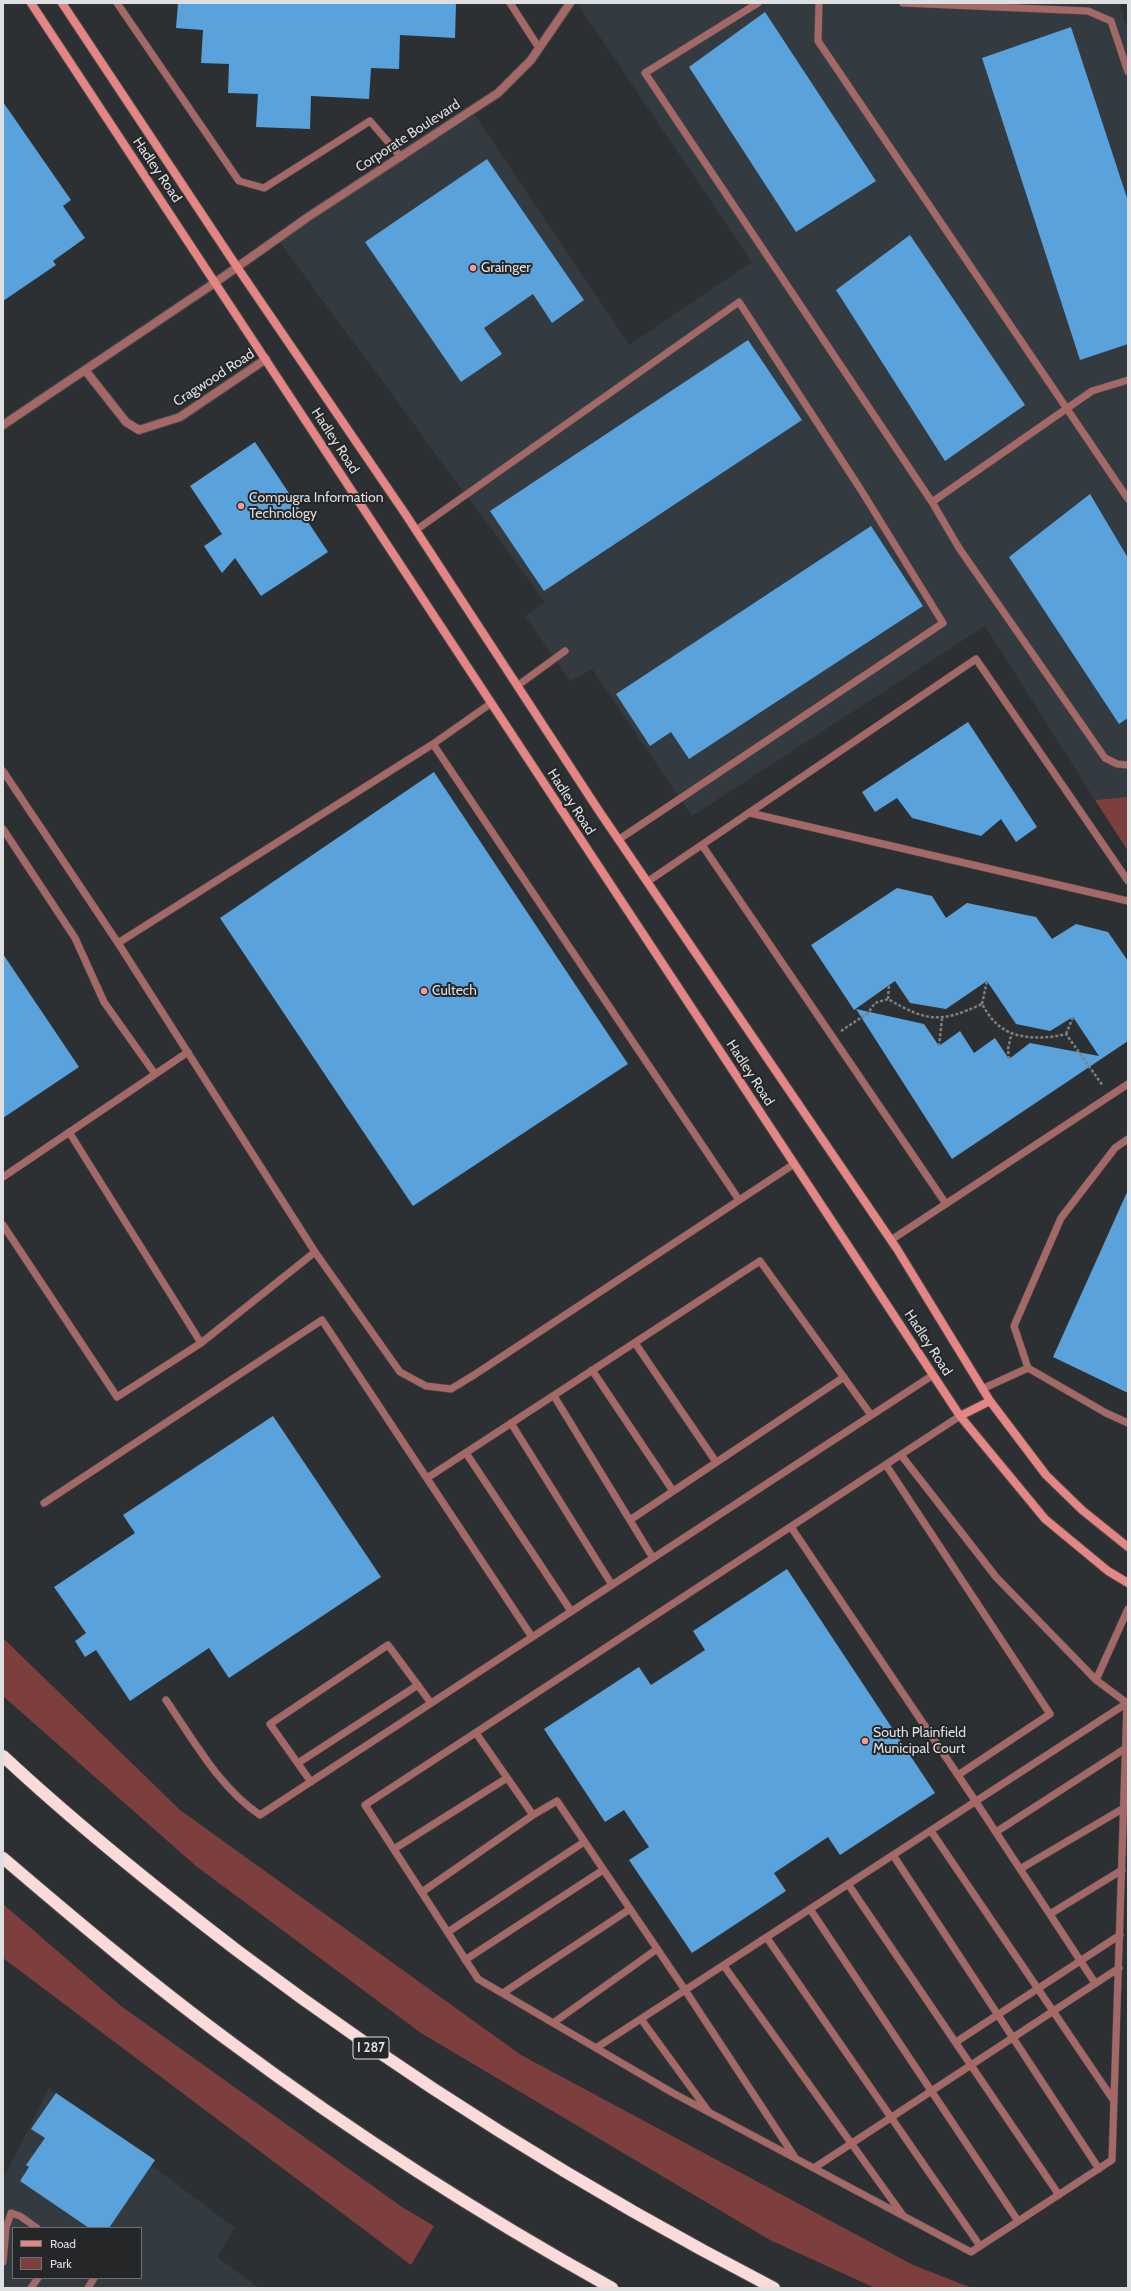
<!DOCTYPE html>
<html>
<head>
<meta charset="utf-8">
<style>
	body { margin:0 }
	#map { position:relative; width:1131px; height:2291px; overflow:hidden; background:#2d3032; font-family:Cabin,sans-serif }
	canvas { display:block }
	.frame { position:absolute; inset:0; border:4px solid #dedfe1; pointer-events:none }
	.legend { position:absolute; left:12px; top:2227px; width:130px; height:52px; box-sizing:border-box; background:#242628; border:1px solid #6e7072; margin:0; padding:5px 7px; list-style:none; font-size:12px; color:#dedfe1 }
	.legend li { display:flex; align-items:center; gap:8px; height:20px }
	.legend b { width:20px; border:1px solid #6e7072 }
</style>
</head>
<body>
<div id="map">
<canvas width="1131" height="2291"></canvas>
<div class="frame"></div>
<ul class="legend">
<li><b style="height:5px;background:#e58684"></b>Road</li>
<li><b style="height:11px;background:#7d3f3e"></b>Park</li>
</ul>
</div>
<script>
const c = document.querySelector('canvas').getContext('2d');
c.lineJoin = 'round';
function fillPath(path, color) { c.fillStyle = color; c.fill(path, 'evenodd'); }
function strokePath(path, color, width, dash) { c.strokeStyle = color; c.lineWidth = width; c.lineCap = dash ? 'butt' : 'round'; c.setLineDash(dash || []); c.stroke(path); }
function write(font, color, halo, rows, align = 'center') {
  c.font = font + ' Cabin,sans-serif'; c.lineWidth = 4; c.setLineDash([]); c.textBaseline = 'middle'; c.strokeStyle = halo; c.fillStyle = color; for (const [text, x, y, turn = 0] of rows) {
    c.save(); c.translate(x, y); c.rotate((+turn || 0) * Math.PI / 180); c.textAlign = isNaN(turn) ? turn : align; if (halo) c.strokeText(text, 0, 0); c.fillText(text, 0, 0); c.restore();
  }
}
fillPath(new Path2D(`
	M577,3H1119L1128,31V797L1095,800L985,626L692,816L592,669L570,681L525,616L545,602L276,237L475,115L629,345L752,262Z
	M49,2088L235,2228L217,2257L259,2288H3V2179ZM13,2228H141V2278H13Z`), '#333a40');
fillPath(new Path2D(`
	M1128,797V851L1095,800Z
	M3,1638L180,1810L521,2055L913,2265L972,2288H875L770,2240L421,2033L196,1866L3,1696Z
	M3,1904L121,2006L402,2207L434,2226L411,2265L3,1958Z`), '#7d3f3e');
fillPath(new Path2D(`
	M178,3H456L455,38L400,35L399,69L371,68L369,99L311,96L310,129L256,127L258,94L228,93L229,64L201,63L203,30L176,28Z
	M765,12L876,181L796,232L689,67Z
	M1071,27L1128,201V344L1080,360L982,58Z
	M3,102L71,200L63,206L85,238L53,261L56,265L3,301Z
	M487,159L584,300L552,323L533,294L484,328L502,354L461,382L365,242Z
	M910,235L1025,405L945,461L836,290Z
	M748,340L802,420L544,591L490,511Z
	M255,442L328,552L261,596L235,558L222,573L204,546L222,534L190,486Z
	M1090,494L1128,558V718L1119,724L1009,557Z
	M871,526L923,606L689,759L671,732L650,746L616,694Z
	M968,722L1037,827L1016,842L1001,819L981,836L912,818L897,798L875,812L862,792Z
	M434,772L628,1064L413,1206L220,918Z
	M897,888L932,896L946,918L967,903L1036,917L1052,939L1076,924L1108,932L1128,961V1041L952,1159L856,1009L924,1024L939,1046L960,1031L974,1053L995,1038L1009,1059L1030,1043L1099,1056L1073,1017L1050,1031L1016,1024L987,981L946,1009L910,1003L895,981L854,1010L811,945Z
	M3,954L79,1067L3,1118Z
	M1128,1190V1393L1053,1357Z
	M273,1416L381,1577L229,1678L209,1648L130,1701L96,1650L85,1657L75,1641L86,1633L54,1587L135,1533L123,1515Z
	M787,1569L935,1793L840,1855L828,1837L774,1873L786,1891L692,1953L629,1860L649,1847L624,1810L605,1822L544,1729L639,1667L651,1685L705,1650L693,1631Z
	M56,2093L155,2160L109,2228H89L20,2181L29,2167L26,2165L45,2138L31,2129Z`), '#59a2db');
const lane = new Path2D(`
	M117,3L239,181L264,188L370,121L401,157
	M510,3L539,48
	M758,3L645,73L932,502L959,548L1105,758L1117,764L1128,765
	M819,3L818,41L1128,499
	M903,3L1088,11L1111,21L1128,72
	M932,502L1092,391L1128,380
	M416,530L739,302L861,490L943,623L618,840
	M517,686L565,651
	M433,744L739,1200
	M3,771L118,943L315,1252L400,1372L426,1386L451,1389L474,1375L794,1164
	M750,813L1128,901
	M3,829L75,938L104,1002L155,1074
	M702,845L946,1204
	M647,882L976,659L1128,881
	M118,943L433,744L490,704
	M69,1132L201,1343
	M1128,1139L1115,1148L1061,1218L1014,1326L1028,1368L1106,1413L1128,1423
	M3,1177L188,1052
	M3,1225L117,1397L201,1343L315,1252
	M891,1240L1128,1084
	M635,1343L716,1462
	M592,1370L673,1491
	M982,1389L1028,1368
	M554,1396L653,1558
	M960,1416L365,1805L478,1979L673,2093L971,2252L1112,2160L1127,1703L1096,1680L1128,1609
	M511,1423L612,1585
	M466,1453L571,1611
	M901,1455L996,1577L1096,1680
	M886,1465L1050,1714L958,1775
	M427,1478L760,1261L871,1415
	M44,1503L322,1320L532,1637
	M630,1520L844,1377
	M791,1527L976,1802L1095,1983
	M166,1700C194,1741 219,1787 260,1815L933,1375
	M476,1733L533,1815L557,1801L685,1990L794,2156
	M298,1763L418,1685
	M311,1782L270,1724L388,1645L431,1703
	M931,1831L1114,2101
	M996,1832L1126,1748
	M394,1849L507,1778
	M893,1855L1099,2169
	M1020,1869L1124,1808
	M848,1884L1059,2195
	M422,1892L533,1815
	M810,1909L1018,2221
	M1050,1914L1122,1870
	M448,1932L584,1842
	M767,1938L980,2246
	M465,1960L603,1870
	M724,1966L902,2214
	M503,1993L630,1909
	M641,2019L708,2111
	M553,2023L657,1949
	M956,2042L1120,1935
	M596,2048L1127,1703
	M814,2168L1119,1968
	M3,2262L6,2228L11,2213L20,2216L37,2228
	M31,2288L38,2278
	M88,2288L94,2278`);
const street = new Path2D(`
	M85,370L126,422L139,430L180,417L266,359
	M3,425L216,282L308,217L498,93L531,60L570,3`);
const secondary = new Path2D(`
	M31,3L960,1416L1045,1519L1108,1571L1128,1583
	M62,3L237,267L406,515L599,811L897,1249L990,1401L1046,1475L1082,1510L1128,1547
	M960,1416L990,1401`);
const highway = new Path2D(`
	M3,1756C78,1826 158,1890 239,1952C408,2079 586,2191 774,2288
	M3,1858C78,1922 154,1986 233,2044C353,2133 482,2216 612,2288`);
strokePath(lane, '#494c4e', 8);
strokePath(street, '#494c4e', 10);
strokePath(secondary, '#494c4e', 10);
strokePath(highway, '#494c4e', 14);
strokePath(new Path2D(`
	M888,999L889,985
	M982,1004L987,981
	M841,1031L868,1013L875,1003L888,999C927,1022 941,1023 982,1004C987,1013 993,1022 1002,1028C1018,1040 1048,1039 1066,1034L1103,1086
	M1066,1034L1073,1017
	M939,1046L942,1019
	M1009,1059L1008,1049L1012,1032`), '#7e8082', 2.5, [3, 2]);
strokePath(lane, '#a46866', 7);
strokePath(street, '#a46866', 8);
strokePath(secondary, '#e58684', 8);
strokePath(highway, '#fadbd9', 12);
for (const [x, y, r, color] of [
	[473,268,4,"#f59b98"],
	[241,506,4,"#f59b98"],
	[424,991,4,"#f59b98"],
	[865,1741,4,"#f59b98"]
]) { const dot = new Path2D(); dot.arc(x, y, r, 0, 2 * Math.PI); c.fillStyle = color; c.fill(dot); strokePath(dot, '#242628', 1.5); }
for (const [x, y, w] of [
	[371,2048,36]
]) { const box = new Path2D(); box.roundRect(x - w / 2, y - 11, w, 22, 3); c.fillStyle = '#242628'; c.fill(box); strokePath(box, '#dedfe1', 1); }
write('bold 13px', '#dedfe1', null, [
	["I 287",371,2048]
]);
write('14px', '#dedfe1', '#242628', [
	["Corporate Boulevard",408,136,-33],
	["Hadley Road",157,170,56],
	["Cragwood Road",214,378,-33],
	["Hadley Road",335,441,57],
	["Hadley Road",571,802,57],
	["Hadley Road",750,1073,57],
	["Hadley Road",928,1343,57]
]);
write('14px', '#dedfe1', '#242628', [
	["Grainger",481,268],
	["Compugra Information",249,498],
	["Technology",249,514],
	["Cultech",432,991],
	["South Plainfield",873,1733],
	["Municipal Court",873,1749]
], 'left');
</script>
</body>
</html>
